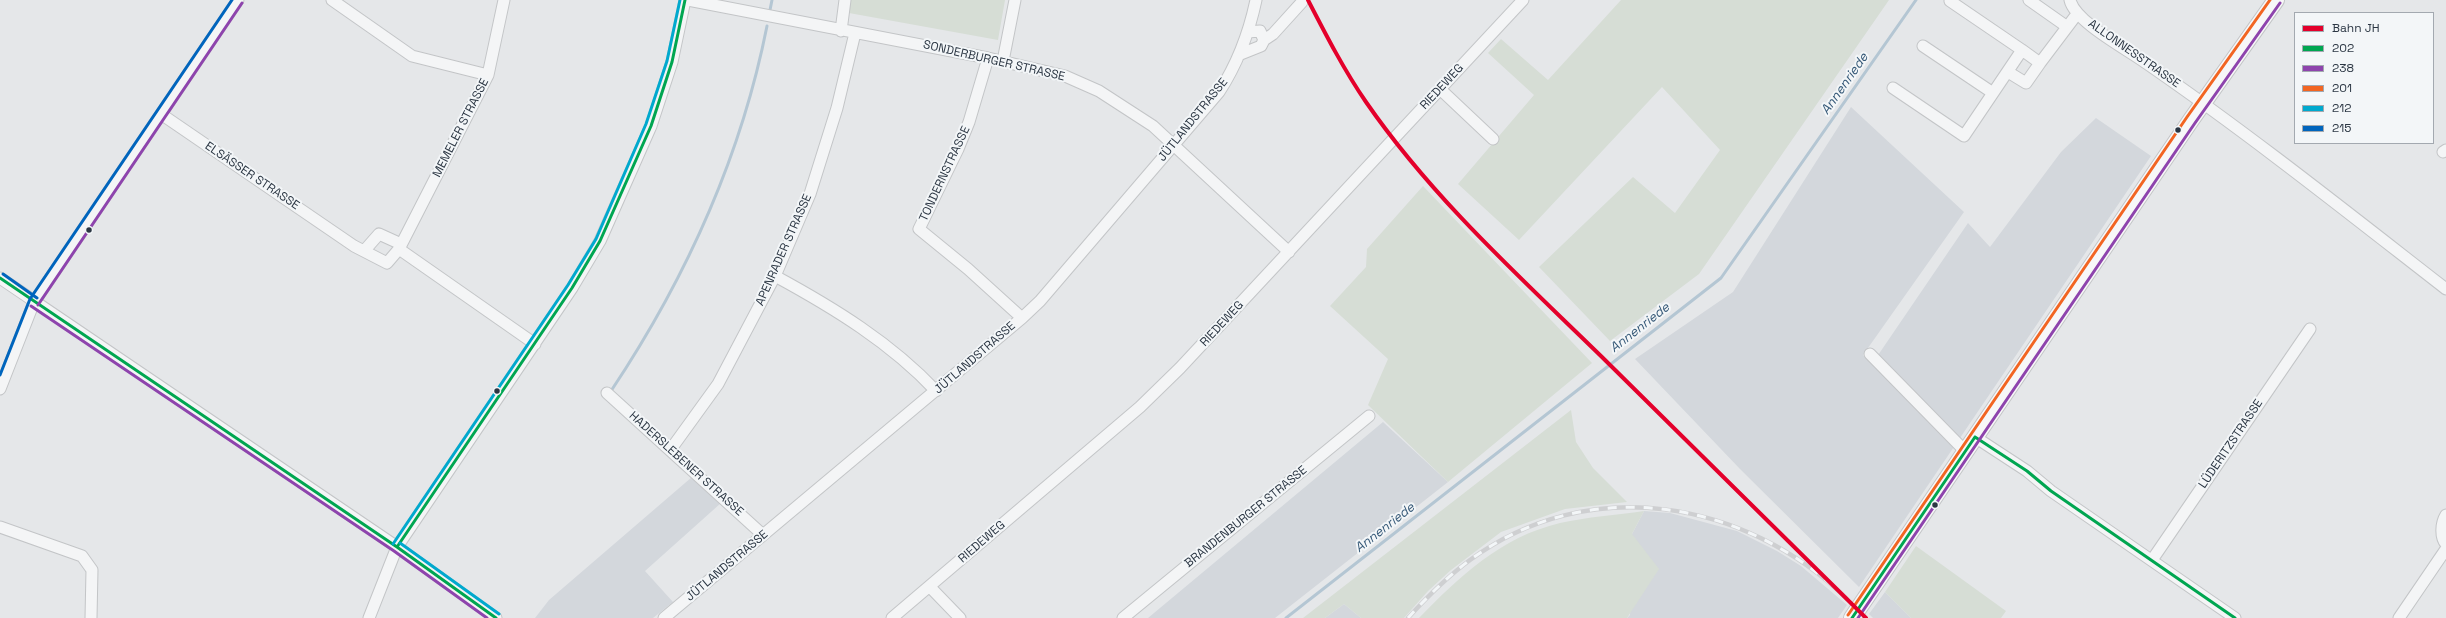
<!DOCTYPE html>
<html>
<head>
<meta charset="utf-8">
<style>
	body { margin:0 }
	#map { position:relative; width:2446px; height:618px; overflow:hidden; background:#e5e7e9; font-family:"Space Grotesk",sans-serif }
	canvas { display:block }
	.legend { position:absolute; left:2294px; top:12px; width:140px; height:132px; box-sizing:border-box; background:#f3f6f8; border:1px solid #a3a9b0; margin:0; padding:5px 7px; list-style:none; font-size:12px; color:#2b3643 }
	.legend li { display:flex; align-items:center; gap:8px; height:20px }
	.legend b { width:20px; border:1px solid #a3a9b0 }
</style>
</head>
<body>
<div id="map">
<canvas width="2446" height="618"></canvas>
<ul class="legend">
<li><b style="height:5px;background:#e4002b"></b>Bahn JH</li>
<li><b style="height:5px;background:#00a651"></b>202</li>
<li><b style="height:5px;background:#8e44ad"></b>238</li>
<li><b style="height:5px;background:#f26522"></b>201</li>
<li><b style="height:5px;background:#00a9ce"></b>212</li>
<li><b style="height:5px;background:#0065bd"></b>215</li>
</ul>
</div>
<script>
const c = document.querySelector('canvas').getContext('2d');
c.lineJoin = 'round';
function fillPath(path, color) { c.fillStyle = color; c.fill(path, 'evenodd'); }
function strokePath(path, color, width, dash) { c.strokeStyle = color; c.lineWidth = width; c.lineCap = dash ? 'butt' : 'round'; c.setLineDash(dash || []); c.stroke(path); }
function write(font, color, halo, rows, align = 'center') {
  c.font = font + ' "Space Grotesk",sans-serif'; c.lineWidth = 4; c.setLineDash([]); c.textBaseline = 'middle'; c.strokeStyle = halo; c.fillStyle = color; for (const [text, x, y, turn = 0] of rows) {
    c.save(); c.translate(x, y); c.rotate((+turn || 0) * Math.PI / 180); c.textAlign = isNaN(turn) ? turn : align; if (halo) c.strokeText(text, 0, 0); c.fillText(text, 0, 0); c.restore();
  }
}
fillPath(new Path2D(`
	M1851,107L1964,212L1863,355L1872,364L1968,223L1990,247L2061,152L2096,118L2151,156L1859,587L1740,469L1635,359L1733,292Z
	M1383,422L1448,482L1275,618H1148Z
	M692,477L721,503L645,571L673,602L653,618H535L549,600Z
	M1644,511L1670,513L1737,531L1777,551L1801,566L1847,605L1838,618H1627L1630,615L1632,534Z
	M1885,592L1911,618H1873L1869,614Z
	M1344,604L1361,618H1325Z`), '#d3d7dc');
fillPath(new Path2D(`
	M851,0H1005L998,40L849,13Z
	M1621,0H1889L1699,274L1610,341L1539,267L1633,177L1675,213L1720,150L1662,87L1519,240L1458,184L1534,95L1488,53L1501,39L1548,80Z
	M1423,186L1592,363L1448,482L1368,405L1388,359L1330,306L1366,267L1367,249Z
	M1571,410L1576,442L1593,468L1627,502L1565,509L1501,532L1451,570L1428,591L1404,618H1361L1344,604L1325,618H1303Z
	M1644,511L1632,534L1659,569L1627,618H1419C1460,576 1501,537 1560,523C1587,517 1617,515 1644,511Z
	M1916,546L2006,611L2001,618H1911L1885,592Z`), '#d6ddd5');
strokePath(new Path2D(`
	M770,10L772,0
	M611,391C685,280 741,157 767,26
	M1286,618L1721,278L1916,0`), '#b4c6d3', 3);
const street = new Path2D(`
	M332,0L412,56L488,75
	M688,0L988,58L1065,76L1099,91L1153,126L1289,252
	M2029,0L2066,26
	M2070,0C2075,22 2127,49 2146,63C2249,134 2347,212 2446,289
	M1950,1L2022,50
	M841,31L845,0
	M1264,40L1273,34L1302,2
	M1923,46L1993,93
	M1241,54L1261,46L1264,40L1260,31L1248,32
	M988,58L969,122L958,149L919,229L968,269L1022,318
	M1003,61L1015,0
	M2008,72L2026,83L2040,63
	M1893,88L1964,136L2022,50L2040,63L2077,14
	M1440,89L1493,139
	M161,114L354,246L387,263L399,249L535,344
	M2443,152L2446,150
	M399,249L488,75L504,0
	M364,251L379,234L401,244
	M775,276C834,308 891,343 936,391
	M0,278L397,547L496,618
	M1870,354L1965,451
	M0,389L34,302L238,0
	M607,393L763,535
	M1975,437L2027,471L2051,491L2235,618
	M671,449L718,384L775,276L810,194L837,108L855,33
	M2446,515C2441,523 2440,537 2446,544
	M0,527L82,556L92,570L91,618
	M2152,560L2310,329
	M930,587L960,618
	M369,618L397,547L572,288L600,241L651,126L672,62L685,0
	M664,618L1022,318L1040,301L1219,92C1238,63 1249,33 1256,0
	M892,618L1140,407L1180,368L1523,0
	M1123,618L1369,416
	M2399,618L2446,549`);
const secondary = new Path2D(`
	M1852,618L2191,120L2276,0`);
strokePath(street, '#c3c5c7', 13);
strokePath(secondary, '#c3c5c7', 18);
strokePath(street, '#f4f5f6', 11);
strokePath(secondary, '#f7f7f8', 16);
const rail = new Path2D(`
	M1408,618C1427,597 1447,577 1470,560C1588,473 1745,499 1847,599`);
strokePath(rail, '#cecfd1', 4.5);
strokePath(rail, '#f3f6f8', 3, [9]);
strokePath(new Path2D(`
	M0,278L397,547L496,618
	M1975,437L2027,471L2051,491L2235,618
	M397,547L572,288L600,241L651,126L672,62L685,0
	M1852,618L1975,437`), '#00a651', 3);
strokePath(new Path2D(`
	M38,305L242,3
	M31,306L394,551L487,618
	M1858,618L2195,123L2280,3`), '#8e44ad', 3);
strokePath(new Path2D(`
	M1848,615L2187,117L2270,0`), '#f26522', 3);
strokePath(new Path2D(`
	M400,543L499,614
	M393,544L568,285L596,239L646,124L667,61L680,0`), '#00a9ce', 3);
strokePath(new Path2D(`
	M3,274L37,298
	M0,375L30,299L232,0`), '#0065bd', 3);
strokePath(new Path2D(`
	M1308,0C1326,35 1344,70 1366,102C1433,199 1522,279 1606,361C1693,446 1779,533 1866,618`), '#e4002b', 4);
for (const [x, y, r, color] of [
	[2178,130,3.5,"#2b3643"],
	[89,230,3.5,"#2b3643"],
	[497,391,3.5,"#2b3643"],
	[1935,505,3.5,"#2b3643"]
]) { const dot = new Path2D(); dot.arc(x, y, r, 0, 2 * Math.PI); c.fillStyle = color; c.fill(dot); strokePath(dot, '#f3f6f8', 1.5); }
write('12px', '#2b3643', '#f3f6f8', [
	["ALLONNESSTRASSE",2134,54,35],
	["SONDERBURGER STRASSE",994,61,13],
	["RIEDEWEG",1442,87,-47],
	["JÜTLANDSTRASSE",1193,120,-51],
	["MEMELER STRASSE",461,128,-63],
	["TONDERNSTRASSE",945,174,-65],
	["ELSÄSSER STRASSE",252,176,34],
	["APENRADER STRASSE",784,250,-66],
	["RIEDEWEG",1222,324,-47],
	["JÜTLANDSTRASSE",975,358,-41],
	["LÜDERITZSTRASSE",2231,444,-56],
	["HADERSLEBENER STRASSE",686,464,42],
	["BRANDENBURGER STRASSE",1246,517,-39],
	["RIEDEWEG",982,542,-41],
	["JÜTLANDSTRASSE",727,566,-40]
]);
write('italic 13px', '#355877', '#f3f6f8', [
	["Annenriede",1845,84,-55],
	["Annenriede",1640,328,-38],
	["Annenriede",1385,528,-38]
]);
</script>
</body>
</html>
